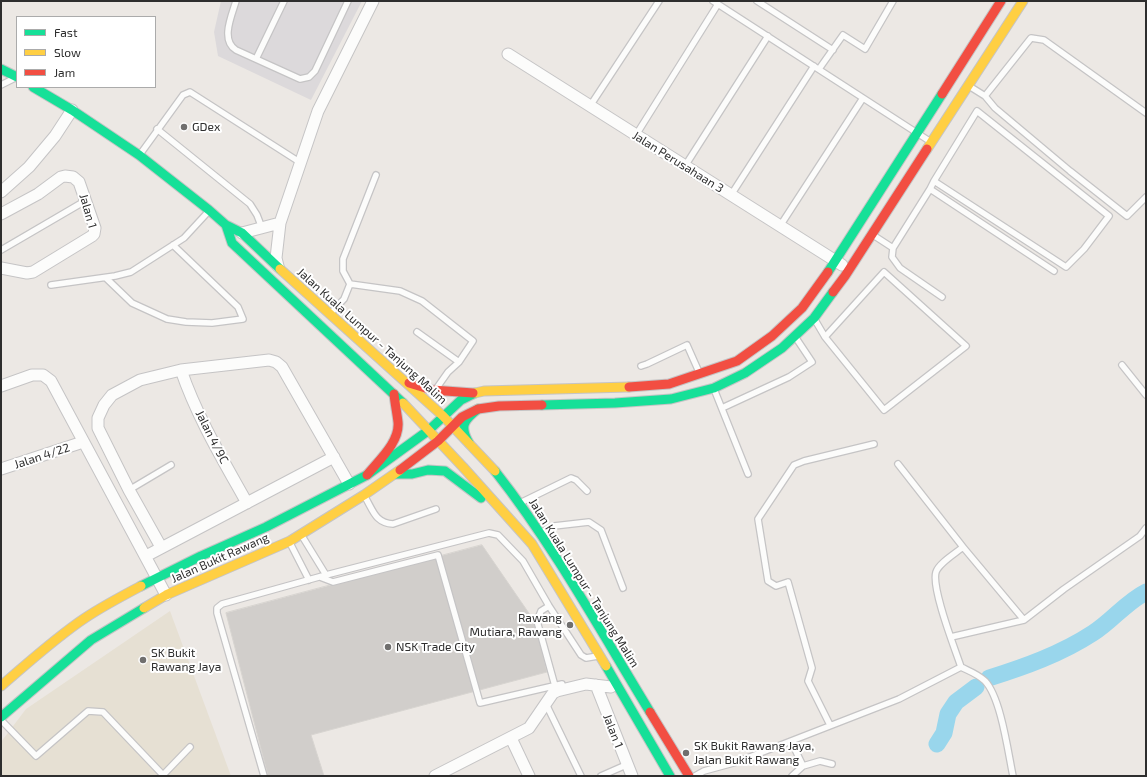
<!DOCTYPE html>
<html>
<head>
<meta charset="utf-8">
<style>
	body { margin:0 }
	#map { position:relative; width:1147px; height:777px; overflow:hidden; background:#ece8e4; font-family:"Exo 2",sans-serif }
	canvas { display:block }
	.frame { position:absolute; inset:0; border:2px solid #2e2e2e; pointer-events:none }
	.legend { position:absolute; left:16px; top:16px; width:140px; height:72px; box-sizing:border-box; background:#fff; border:1px solid #ababab; margin:0; padding:5px 7px; list-style:none; font-size:12px; color:#2e2e2e }
	.legend li { display:flex; align-items:center; gap:8px; height:20px }
	.legend b { width:20px; border:1px solid #ababab }
</style>
</head>
<body>
<div id="map">
<canvas width="1147" height="777"></canvas>
<div class="frame"></div>
<ul class="legend">
<li><b style="height:5px;background:#16e098"></b>Fast</li>
<li><b style="height:5px;background:#ffcf43"></b>Slow</li>
<li><b style="height:5px;background:#f24e42"></b>Jam</li>
</ul>
</div>
<script>
const c = document.querySelector('canvas').getContext('2d');
c.lineJoin = 'round';
function fillPath(path, color) { c.fillStyle = color; c.fill(path, 'evenodd'); }
function strokePath(path, color, width, dash) { c.strokeStyle = color; c.lineWidth = width; c.lineCap = dash ? 'butt' : 'round'; c.setLineDash(dash || []); c.stroke(path); }
function write(font, color, halo, rows, align = 'center') {
  c.font = font + ' "Exo 2",sans-serif'; c.lineWidth = 4; c.setLineDash([]); c.textBaseline = 'middle'; c.strokeStyle = halo; c.fillStyle = color; for (const [text, x, y, turn = 0] of rows) {
    c.save(); c.translate(x, y); c.rotate((+turn || 0) * Math.PI / 180); c.textAlign = isNaN(turn) ? turn : align; if (halo) c.strokeText(text, 0, 0); c.fillText(text, 0, 0); c.restore();
  }
}
fillPath(new Path2D(`
	M221,1H362L311,100L218,56L214,32Z`), '#dcd9db');
fillPath(new Path2D(`
	M170,611L231,776H1V742L26,709Z`), '#e6e0d3');
strokePath(new Path2D(`
	M989,678C1024,667 1061,654 1093,633C1112,621 1126,602 1146,592
	M937,744L944,733L948,714L956,702L976,687`), '#99d6ec', 17);
const building = new Path2D(`
	M482,545L535,622L547,672L311,735L324,776H268L226,613Z`);
fillPath(building, '#d1cecb');
strokePath(building, '#d7d4d0', 1);
const lane = new Path2D(`
	M236,1C232,15 220,40 236,50L300,79L309,77L315,71L348,1
	M713,1L931,142
	M757,1L833,50
	M256,59L284,1
	M819,69L843,35L865,49L893,1
	M1,85L13,79
	M969,86L985,96L995,108L1070,171L1127,216L1146,197
	M985,96L1031,38L1044,40L1146,113
	M590,106L659,1
	M157,129L250,204L257,215L262,228
	M636,135L718,4
	M141,153L183,95L190,92L301,163
	M685,166L768,36
	M930,189L934,181L1066,267L1084,249L1109,216L977,111L934,181
	M731,195L814,66
	M780,226L863,98
	M873,235L893,248L930,189L1054,271
	M893,248L892,257L900,268L942,297
	M1,250L85,201
	M106,278L132,303L167,319L186,322L212,323L243,319L238,307L173,245
	M350,284L400,291L422,301L473,341L459,362L448,372L436,389
	M51,285L115,276L131,272L184,238L208,212
	M331,313L344,299L350,284L343,271V259L376,175
	M815,320L825,337L884,410L966,346L884,272L825,337
	M417,332L459,362
	M1122,365L1146,395
	M641,366L647,364L687,345L699,372
	M714,389L748,474
	M722,408L789,377L812,362L796,338
	M898,464L963,547C956,553 939,563 936,572C931,588 955,649 961,667C969,671 978,674 985,681C1001,698 1008,752 1013,776
	M129,490L171,465
	M365,497C373,510 375,523 393,524L436,509
	M522,502L571,478L576,480L587,491
	M542,532L554,526L589,522L601,530L623,588
	M302,536L326,575
	M290,543L309,580
	M963,547L1024,620
	M320,577L333,582L438,555L480,703L562,684
	M549,606L541,611L537,621L555,686
	M951,637L1024,620L1064,589L1140,536L1146,528
	M546,704L581,776
	M1,720L36,756L88,711L103,712L163,775L190,747
	M830,725L808,681L812,668L788,582L776,586L768,581L758,519L794,465L804,461L874,444
	M791,741L803,766L792,776
	M803,766L820,761L832,764
	M264,776L217,613V608L222,604L326,575L489,533L498,535L523,561L549,606L581,655L586,658L598,656
	M601,776L626,765
	M695,776L704,771L737,762L899,699L961,667`);
const street = new Path2D(`
	M508,54L842,265
	M1,192L29,167L55,136L72,110
	M1,214L38,194L61,177L65,176L73,177L79,182L95,228L94,234L92,236L33,272L27,273L1,268
	M242,233L280,223
	M278,266L276,258L280,223L318,111L373,1
	M181,370C197,417 223,460 247,503
	M1,386L32,375H43L51,381L166,595
	M1,469L83,442
	M161,547L129,490L98,428V418L104,405L112,395L140,380L181,370L269,360L276,362L282,367L349,484
	M146,556L334,457
	M596,685L632,776
	M511,738L529,776
	M435,776L529,728L553,693L557,691L586,684L611,687`);
const fast = new Path2D(`
	M1,69L17,77
	M33,87L72,110L139,155L209,210L226,225L242,233L280,269
	M226,225L232,243L403,403
	M828,272L942,94
	M542,405L615,403L671,399L714,388L745,373L782,348L814,318L833,292
	M469,443C459,426 464,420 478,409
	M495,471C554,546 600,630 650,712
	M395,474H412L428,470L445,471L481,498
	M141,586L201,556L266,527L367,475L429,430L461,400L475,393
	M606,666L670,776
	M1,717L91,640L144,608`);
const slow = new Path2D(`
	M927,149L1023,1
	M280,269L443,416L495,471
	M475,393L484,391L629,387
	M403,403L463,467L532,544L606,666
	M144,608L166,595L290,541L364,495L400,470
	M1,686C28,663 55,638 85,618C103,606 122,596 141,586`);
const jam = new Path2D(`
	M942,94L1001,1
	M833,292L845,276L927,149
	M409,383L432,390L473,393
	M629,387L669,384L737,361L772,336L802,308L828,272
	M400,470L438,441L462,417L478,409L499,406L542,405
	M367,475C379,460 400,442 398,422C397,413 395,404 394,394
	M650,712L689,776`);
strokePath(lane, '#c5c4c5', 8);
strokePath(street, '#c5c4c5', 13);
strokePath(fast, '#c5c4c5', 11);
strokePath(slow, '#c5c4c5', 11);
strokePath(jam, '#c5c4c5', 11);
strokePath(lane, '#fcfcfb', 5.5);
strokePath(street, '#fcfcfb', 11);
strokePath(fast, '#16e098', 9);
strokePath(slow, '#ffcf43', 9);
strokePath(jam, '#f24e42', 9);
for (const [x, y, r, color] of [
	[184,127,4,"#706f6e"],
	[570,625,4,"#706f6e"],
	[388,647,4,"#706f6e"],
	[143,660,4,"#706f6e"],
	[686,753,4,"#706f6e"]
]) { const dot = new Path2D(); dot.arc(x, y, r, 0, 2 * Math.PI); c.fillStyle = color; c.fill(dot); strokePath(dot, '#fff', 1.5); }
write('12px', '#2e2e2e', '#fff', [
	["GDex",192,127],
	["Rawang",562,618,"right"],
	["Mutiara, Rawang",562,632,"right"],
	["NSK Trade City",396,647],
	["SK Bukit",151,653],
	["Rawang Jaya",151,667],
	["SK Bukit Rawang Jaya,",694,746],
	["Jalan Bukit Rawang",694,760]
], 'left');
write('12px', '#2e2e2e', '#fff', [
	["Jalan Perusahaan 3",678,162,32],
	["Jalan 1",88,211,74],
	["Jalan Kuala Lumpur - Tanjung Malim",372,336,42],
	["Jalan 4/9C",212,437,63],
	["Jalan 4/22",42,456,-18],
	["Jalan Bukit Rawang",220,558,-24],
	["Jalan Kuala Lumpur - Tanjung Malim",584,583,58],
	["Jalan 1",613,731,69]
]);
</script>
</body>
</html>
